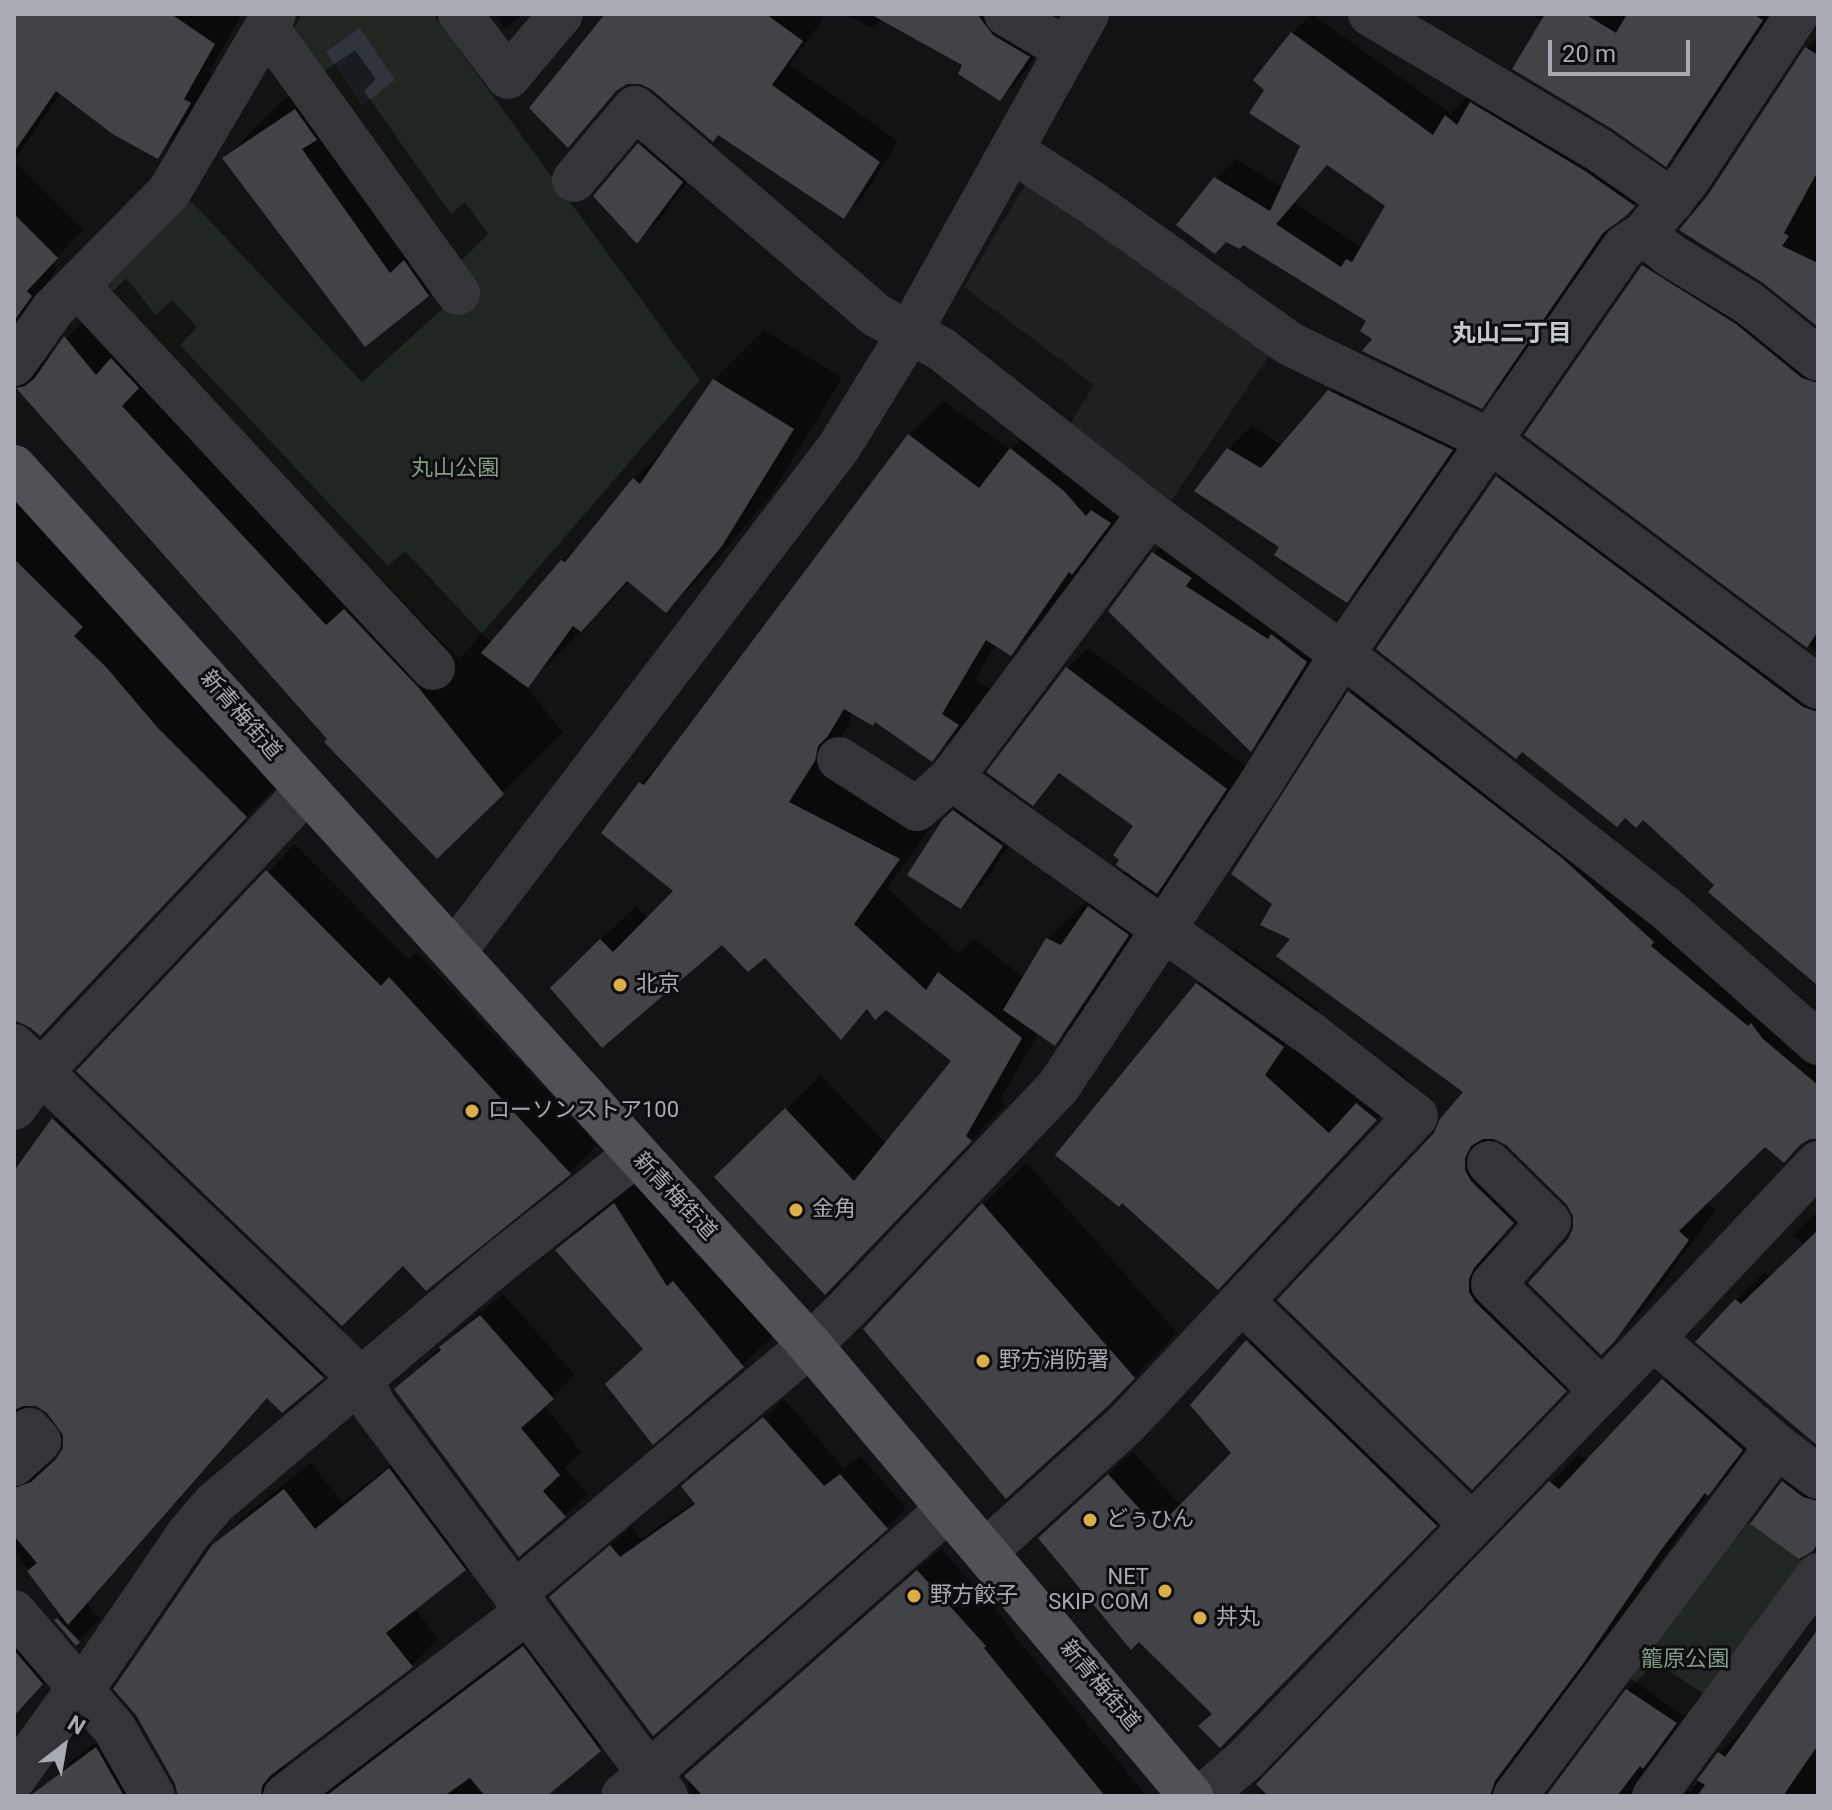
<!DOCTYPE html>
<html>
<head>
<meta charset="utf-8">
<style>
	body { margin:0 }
	#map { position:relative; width:1832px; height:1810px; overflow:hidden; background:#131315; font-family:Roboto,sans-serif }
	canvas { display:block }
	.frame { position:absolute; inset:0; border:16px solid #a7aab3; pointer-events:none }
	.north { position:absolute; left:24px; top:1706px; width:80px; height:80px; -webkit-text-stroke:6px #0e0e10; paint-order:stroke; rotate:31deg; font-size:22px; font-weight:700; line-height:32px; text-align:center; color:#a7aab3 }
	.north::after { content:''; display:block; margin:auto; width:28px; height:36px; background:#a7aab3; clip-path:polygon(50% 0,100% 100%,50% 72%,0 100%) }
	.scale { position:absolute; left:1548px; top:40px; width:142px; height:36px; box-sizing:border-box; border:4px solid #a7aab3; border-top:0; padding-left:10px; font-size:24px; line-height:28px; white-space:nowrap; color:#a7aab3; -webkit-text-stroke:6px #0e0e10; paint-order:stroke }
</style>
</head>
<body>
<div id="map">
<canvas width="1832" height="1810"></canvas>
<div class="frame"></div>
<div class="north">N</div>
<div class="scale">20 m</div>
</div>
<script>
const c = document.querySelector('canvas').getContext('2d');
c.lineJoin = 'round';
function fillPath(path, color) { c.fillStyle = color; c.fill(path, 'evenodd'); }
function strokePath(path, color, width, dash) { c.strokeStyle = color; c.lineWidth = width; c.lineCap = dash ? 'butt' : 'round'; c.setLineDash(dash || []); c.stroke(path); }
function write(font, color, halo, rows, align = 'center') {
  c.font = font + ' Roboto,"Noto Sans JP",sans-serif'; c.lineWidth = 6; c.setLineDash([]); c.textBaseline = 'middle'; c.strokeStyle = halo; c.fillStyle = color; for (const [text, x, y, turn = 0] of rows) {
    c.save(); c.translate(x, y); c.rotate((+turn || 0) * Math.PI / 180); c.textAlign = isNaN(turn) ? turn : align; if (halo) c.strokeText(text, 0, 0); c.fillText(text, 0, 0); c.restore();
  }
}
fillPath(new Path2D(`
	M1028,180L1271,353L1171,501L1068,427L1094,385L964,287Z`), '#201f21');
fillPath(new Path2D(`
	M302,14H433L700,380L459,660L273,466L105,282L191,201L362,382L452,300L291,33Z
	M1748,1523L1805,1563L1690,1721L1622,1672Z`), '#202621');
fillPath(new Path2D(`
	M360,28L395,80L362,106L326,52Z`), '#2e353c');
fillPath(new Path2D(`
	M14,14H242L209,72L216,76L187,124L160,151L61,92L14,161L83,230L52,263L57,268L14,332Z
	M494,14H523L505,28Z
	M607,14H826L790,65L898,141L863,197L843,217L641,82H627L622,85L568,145Z
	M843,14H1010L1048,37L1020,79L1000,98L965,64L882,19L873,28Z
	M1312,14L1450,113L1467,97L1473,102L1492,84L1647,192L1616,221L1501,386L1481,406L1375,339L1368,321L1216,179L1236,159L1283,187L1303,146L1266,89L1292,33ZM1328,164L1388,206L1361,247L1294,203Z
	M1531,14H1777L1701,129L1666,164L1543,21Z
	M1818,37V324L1709,196L1807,48Z
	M355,50L376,79L364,91L451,214L465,202L488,234L428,294L365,344L224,159L284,99Z
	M662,122L704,159L660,219L637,241L639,145Z
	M1671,239L1818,342V653L1527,435L1644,266Z
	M126,278L156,315L172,300L197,327L180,345L388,566L405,551L492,644L562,561L596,528L634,480L670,444L714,380L764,330L842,378L772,493L716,561L666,611L630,581L526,686L563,732L437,856L329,739L18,388Z
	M1352,369L1473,427L1369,578L1347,601L1282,547L1228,449L1251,426L1283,446Z
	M944,401L1010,450L1046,414L1144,488L1106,538L1090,555L1046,619L1011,653L996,644L975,679L993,690L966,724L931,759L875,720L851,711L849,724L822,767L933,824L887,888L959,954L974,939L1025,978L1048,939L1108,879L1114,882L1126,870L1135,825L1062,772L1033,803L1067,668L1088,648L1247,767L1115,983L1055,1043L1039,1032L1000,1100L1005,1105L860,1258L752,1142L821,1075L886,1144L954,1060L885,1007L869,1009L841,1037L766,955L722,942L602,1046L587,953L636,906L649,919L676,891L604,833L641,783L671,752L910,435Z
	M1524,450L1818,671V988L1717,884L1644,818L1625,815L1497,478Z
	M14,491L281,781L162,907L21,1020H14Z
	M1176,530L1328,639L1273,727L1251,749L1110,611L1154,553Z
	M1378,664L1818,1032V1137L1765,1144L1706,1202L1716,1210L1642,1311L1601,1353L1569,1240L1575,1229V1215L1569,1204L1507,1143L1493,1136L1500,1152L1542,1193L1502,1237L1496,1249L1497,1262L1594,1361L1500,1458L1436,1134L1466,1092L1293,939L1274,903L1233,873L1350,692Z
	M968,797L1024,823L983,884L961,906L944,820Z
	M295,844L409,960L417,952L597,1145L570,1172L427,1288L403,1263L79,1071Z
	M1234,948L1319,1009L1300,1038L1365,1097L1394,1068L1412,1083L1254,1251L1122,1201L1197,984Z
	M75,1097L344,1355L283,1410L269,1396L87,1604L100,1619L76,1643L57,1620L63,1614L14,1551V1453L42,1468L54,1462L64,1450L66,1436L59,1423L36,1404H27V1414L14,1429V1175L54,1119Z
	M1026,1162L1177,1333L1107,1405L983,1205Z
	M645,1175L698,1258L704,1253L773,1336L743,1365L653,1442L645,1348L558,1250L588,1220Z
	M1818,1211V1443L1736,1300L1765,1272L1771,1277L1804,1245L1793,1235Z
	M503,1294L575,1375L544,1405L581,1452L565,1468L587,1494L565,1516L396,1389L464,1325Z
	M1271,1318L1459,1501L1244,1722L1214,1713L1064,1514L1133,1452L1181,1506L1234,1453L1192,1405Z
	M1692,1351L1770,1420L1737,1465L1712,1490L1690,1519L1613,1630L1542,1793L1552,1792L1628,1690L1656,1662L1704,1694L1682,1793L1691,1791L1720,1753L1748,1724L1750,1726L1790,1671L1786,1668L1818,1632V1796H1257L1551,1483L1579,1454L1588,1461Z
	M784,1399L844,1468L861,1456L906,1508L887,1527L551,1598L631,1527L641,1539L695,1501L684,1487Z
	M417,1443L491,1542L465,1569L415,1608L438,1639L411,1666L288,1760L286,1771L550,1621L626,1723L600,1749L544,1796H180L214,1546L242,1518L311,1463L343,1503Z
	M1812,1454L1818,1458V1548L1808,1550L1783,1482Z
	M941,1549L1007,1622L1005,1624L1147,1796H692L686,1776L709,1754Z
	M14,1632L63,1661L14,1716Z
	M120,1725L144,1796H56L51,1782L75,1758Z`), '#0007');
fillPath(new Path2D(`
	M14,14H171L215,44L184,99L191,103L158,159L114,135L56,91L14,152Z
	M605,14H766L803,41L772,85L880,162L844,219L718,135L713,142L651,89L640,84H627L616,91L568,148L529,108Z
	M870,14H977L993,35L1030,57L1000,101L958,74L962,65Z
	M1545,14H1585L1616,33L1627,14H1753L1763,20L1666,167L1612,129L1512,69Z
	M1291,32L1433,135L1445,115L1457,125L1470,102L1585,171L1635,206L1627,215L1603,233L1482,409L1362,351L1372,339L1360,331L1366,321L1243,245L1240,249L1226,242L1215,254L1176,225L1214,177L1270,211L1300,146L1249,113L1264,90L1253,80ZM1327,165L1385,206L1352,262L1346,259L1341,267L1276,224Z
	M1805,47L1818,55V171L1784,233L1789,236L1782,246L1818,263V327L1763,283L1679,230L1708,195Z
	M295,109L317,140L302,149L390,273L404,260L429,296L365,347L222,158Z
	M638,143L683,182L637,244L593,196Z
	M14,214L58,258L27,291L32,296L14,321Z
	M1642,265L1736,324L1802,378L1818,383V631L1807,648L1524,435Z
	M64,336L96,375L111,358L139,388L122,406L326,625L344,609L418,687L504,794L437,859L324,742L327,739L16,388L25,386L34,379Z
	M713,379L794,429L722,546L666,613L627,581L581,632L573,626L528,688L481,653L561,560L565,562L633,478L640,484Z
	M1328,390L1453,450L1347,603L1274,555L1279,547L1194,491L1227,448L1261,468Z
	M908,434L979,488L1010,448L1064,491L1086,516L1091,510L1111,523L1072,575L1069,572L1011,656L986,640L942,714L959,725L932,762L875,722L873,726L844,709L828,736L818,746L815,761L789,802L900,859L854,924L926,990L938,972L1022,1038L966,1136L972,1141L825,1295L714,1177L785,1108L854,1181L951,1061L886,1010L875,1020L867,1009L841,1040L765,958L748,972L722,945L602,1048L550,988L600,939L613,952L673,891L601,833L639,782L644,785Z
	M1496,476L1803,707L1818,712V986L1708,892L1714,885L1643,820L1636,828L1625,818L1617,827L1522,752L1516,759L1376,649Z
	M1152,552L1192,578L1186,586L1268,639L1271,634L1307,662L1251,752L1108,611Z
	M14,559L83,627L74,636L107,668L157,727L247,817L40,1036L31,1028L14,1020Z
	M1066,667L1227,789L1157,894L1116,865L1119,860L1113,855L1133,826L1059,773L1033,806L986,772Z
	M1348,691L1562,858L1654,942L1651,946L1748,1026L1751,1023L1763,1039L1818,1085V1139H1810L1800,1145L1784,1163L1765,1147L1679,1231L1689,1240L1614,1342L1601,1355L1528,1283L1568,1239L1573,1228V1216L1567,1205L1506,1145L1494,1139H1483L1471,1146L1465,1158V1170L1471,1181L1514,1223L1474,1268L1469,1279V1292L1475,1302L1567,1391L1472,1490L1277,1300L1434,1133L1440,1119L1463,1092L1276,956L1290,939L1260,925L1272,904L1231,874Z
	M953,810L1003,846L961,909L907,875L943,819Z
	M266,870L381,986L389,977L571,1174L426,1291L403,1266L342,1326L76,1071Z
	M1088,906L1129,935L1055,1046L1003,1010L1046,938L1061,945Z
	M1196,983L1284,1047L1265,1075L1329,1133L1356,1103L1377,1120L1218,1290L1122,1203L1119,1207L1055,1155Z
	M52,1118L324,1378L282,1413L267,1398L68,1625L27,1571L37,1563L14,1536V1488L31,1482L56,1459L63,1448V1435L47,1413L36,1406H24L14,1410V1171Z
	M614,1203L667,1286L673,1281L744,1367L653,1445L605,1384L643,1349L555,1250Z
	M982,1203L1135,1378L1108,1406L1006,1499L863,1329Z
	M1818,1230V1446L1695,1342L1735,1299L1741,1304Z
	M480,1315L554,1399L521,1428L560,1475L543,1491L566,1517L519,1557L394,1389L441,1350L439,1347Z
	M1246,1340L1437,1526L1220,1748L1198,1726L1212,1714L1139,1642L1131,1650L1038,1538L1108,1474L1157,1528L1231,1453L1190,1405Z
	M1662,1379L1743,1450L1708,1496L1705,1493L1661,1550L1585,1661L1495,1781L1490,1796H1268L1256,1784L1549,1481L1559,1489Z
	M763,1417L824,1486L840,1474L888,1529L653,1736L549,1597L610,1545L620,1557L695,1504L681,1486Z
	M389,1468L466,1570L386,1633L413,1667L270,1776L262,1786L261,1796H178L175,1784L136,1715L113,1689L212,1545L284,1489L315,1529Z
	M1782,1481L1803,1497L1818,1501V1543L1813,1551L1799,1559L1750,1524Z
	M917,1570L986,1646L984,1648L1105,1796H703L684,1776Z
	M57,1618L80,1642L76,1646L54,1620Z
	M1818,1629V1745L1783,1796H1697L1705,1785L1697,1780L1718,1752L1725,1757Z
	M523,1646L601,1751L547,1796H485L470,1778L444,1796H326Z
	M14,1650L43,1684L14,1716Z
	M1626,1689L1677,1723L1643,1769L1640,1766L1617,1796H1546Z
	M96,1747L124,1796H30L35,1792Z`), '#424347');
strokePath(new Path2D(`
	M460,14L508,77L561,14
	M1006,14L1067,50
	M1370,14L1599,150L1672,201
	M267,28L458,293
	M1011,150L1091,202L1290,344L1489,440L1818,687
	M574,180L635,108L877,316L940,348L1150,513L1342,654L1669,911L1818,1043
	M1644,234L1670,255L1750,304L1818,359
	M77,285L433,668
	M14,364L53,309L169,192L274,14
	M839,759L917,809L951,778L1150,513
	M951,778L1312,1035L1416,1116L1126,1424L986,1551
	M454,952L839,447L910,332L1087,14
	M14,1046L362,1380L374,1406L666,1796
	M14,1108L41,1072L306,791
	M1489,1163L1549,1222L1493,1284L1602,1391
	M1243,1302L1472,1525
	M1653,1338L1777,1446L1818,1477
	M14,1464L39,1441L29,1430
	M515,1593L810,1345L847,1309L1058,1087L1257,789L1342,654L1624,247L1644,234L1687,181L1797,14
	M14,1612L114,1728L153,1796
	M14,1778L79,1688L92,1675L189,1533L215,1503L497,1264L635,1155
	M285,1796L528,1611
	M623,1796L947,1510
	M1203,1796L1244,1761L1653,1338L1818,1163
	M1515,1796L1777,1446
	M1654,1796L1818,1575`), '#353539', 44);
strokePath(new Path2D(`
	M14,467L810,1345L1191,1796`), '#515258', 44);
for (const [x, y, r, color] of [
	[620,985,8,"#daaf45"],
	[472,1111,8,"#daaf45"],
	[796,1210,8,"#daaf45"],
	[983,1361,8,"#daaf45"],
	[1090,1520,8,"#daaf45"],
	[1165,1591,8,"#daaf45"],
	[914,1596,8,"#daaf45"],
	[1200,1618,8,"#daaf45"]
]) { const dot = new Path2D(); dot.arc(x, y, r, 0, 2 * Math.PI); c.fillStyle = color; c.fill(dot); strokePath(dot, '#0e0e10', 3); }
write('22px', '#809c83', '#0e0e10', [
	["丸山公園",455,469],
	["籠原公園",1685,1660]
]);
write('22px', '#a7aab3', '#0e0e10', [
	["新青梅街道",240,716,49],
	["新青梅街道",674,1197,47],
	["新青梅街道",1099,1686,50]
]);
write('22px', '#a7aab3', '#0e0e10', [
	["北京",636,985],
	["ローソンストア100",488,1111],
	["金角",812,1210],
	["野方消防署",999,1361],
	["どぅひん",1106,1520],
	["NET",1149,1578,"right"],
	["SKIP COM",1149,1603,"right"],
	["野方餃子",930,1596],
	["丼丸",1216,1618]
], 'left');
write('bold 24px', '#c7c9d0', '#0e0e10', [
	["丸山二丁目",1512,335]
]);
</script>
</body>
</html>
